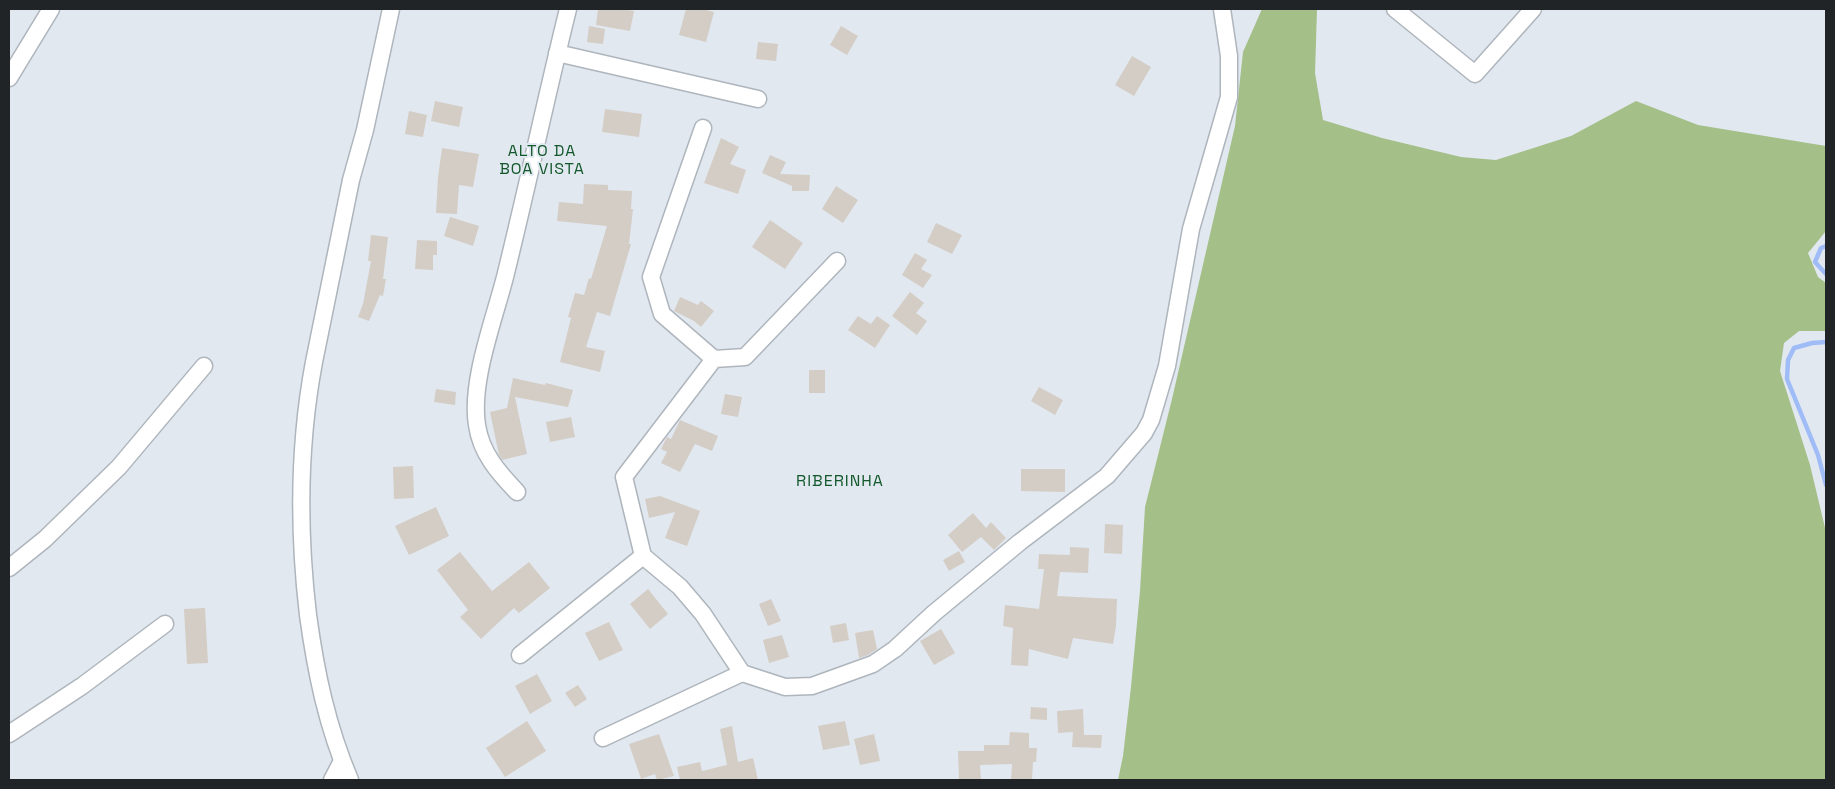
<!DOCTYPE html>
<html>
<head>
<meta charset="utf-8">
<style>
	body { margin:0 }
	#map { position:relative; width:1835px; height:789px; overflow:hidden; background:#e1e8f0; font-family:"Space Grotesk",sans-serif }
	canvas { display:block }
	.frame { position:absolute; inset:0; border:10px solid #212427; pointer-events:none }
</style>
</head>
<body>
<div id="map">
<canvas width="1835" height="789"></canvas>
<div class="frame"></div>
</div>
<script>
const c = document.querySelector('canvas').getContext('2d');
c.lineJoin = 'round';
function fillPath(path, color) { c.fillStyle = color; c.fill(path, 'evenodd'); }
function strokePath(path, color, width, dash) { c.strokeStyle = color; c.lineWidth = width; c.lineCap = dash ? 'butt' : 'round'; c.setLineDash(dash || []); c.stroke(path); }
function write(font, color, halo, rows, align = 'center') {
  c.font = font + ' "Space Grotesk",sans-serif'; c.lineWidth = 4; c.setLineDash([]); c.textBaseline = 'middle'; c.strokeStyle = halo; c.fillStyle = color; for (const [text, x, y, turn = 0] of rows) {
    c.save(); c.translate(x, y); c.rotate((+turn || 0) * Math.PI / 180); c.textAlign = isNaN(turn) ? turn : align; if (halo) c.strokeText(text, 0, 0); c.fillText(text, 0, 0); c.restore();
  }
}
fillPath(new Path2D(`
	M1262,9H1317L1315,73L1323,120L1382,138L1461,157L1496,160L1571,136L1636,101L1698,125L1826,146V231L1808,253L1818,277L1826,283V331H1799L1784,343L1780,371L1810,465L1826,532V780H1118L1123,756L1131,687L1140,591L1145,507L1172,399L1235,126L1243,52Z`), '#a4bf87');
strokePath(new Path2D(`
	M1826,246L1821,248L1815,262L1826,274
	M1826,342L1812,343L1794,348L1788,360L1787,379L1818,455L1826,485`), '#a0bcf7', 4.5);
fillPath(new Path2D(`
	M598,9H621L634,11L630,31L596,25Z
	M686,9H703L714,12L706,42L679,35Z
	M589,26L605,29L603,44L587,42Z
	M841,26L858,36L847,55L830,45Z
	M758,42L778,44L776,61L756,59Z
	M1132,56L1151,67L1134,96L1115,85Z
	M435,101L463,107L459,127L431,121Z
	M605,109L642,114L639,137L602,132Z
	M409,111L427,115L423,137L405,134Z
	M721,138L739,147L730,164L746,170L738,194L704,183Z
	M442,148L479,154L473,187L459,185L457,214L436,213L438,177Z
	M770,155L786,162L780,174L810,175L809,191H792V186L762,173Z
	M584,184L608,185V190L632,191L631,209H633L629,244H631L610,316L597,312L586,347L605,351L600,372L560,362L571,318L568,317L575,293L584,295L589,278L591,279L607,226L557,221L559,202L583,204Z
	M836,186L858,200L843,223L822,209Z
	M450,217L479,226L473,246L444,236Z
	M770,220L803,243L785,269L752,247Z
	M936,223L962,235L952,254L927,242Z
	M371,235L388,237L383,279H386L383,296L380,295L369,321L358,317L363,304L371,261H368Z
	M417,240L437,241V255H433V270L415,269Z
	M915,253L927,260L921,269L932,275L923,288L902,275Z
	M910,292L924,303L916,313L927,321L917,335L892,316Z
	M680,297L698,305L701,301L714,311L701,327L694,321L674,311Z
	M858,316L871,324L877,316L890,325L875,348L848,330Z
	M809,370H825V393H809Z
	M513,378L545,385L546,383L573,390L568,407L515,397L527,454L502,460L499,455L490,412L507,408Z
	M1039,387L1063,400L1055,415L1031,401Z
	M436,389L456,392L455,405L434,402Z
	M725,394L742,397L738,417L721,414Z
	M571,417L575,437L550,442L546,422Z
	M680,420L718,436L712,451L695,444L680,472L661,463L667,452L661,449L667,437L671,439Z
	M413,466L414,498L394,499L393,467Z
	M1021,469H1065V492L1021,491Z
	M660,496L700,511L687,546L665,538L675,512L649,518L645,499Z
	M436,507L449,536L409,555L395,526Z
	M973,513L986,528L991,522L1006,538L994,550L981,537L962,552L948,535Z
	M1105,524L1123,525L1122,554L1104,553Z
	M1070,547L1089,548L1088,573L1060,572L1057,596L1117,599L1116,626L1113,644L1073,638L1068,659L1029,649L1028,666L1011,665L1013,628L1003,626L1005,605L1039,609L1044,569H1038L1039,554L1070,555Z
	M959,551L965,562L949,571L943,560Z
	M460,552L492,591L529,562L550,588L519,613L514,608L481,639L460,617L468,610L437,570Z
	M648,589L668,614L650,629L630,604Z
	M771,599L781,621L768,626L759,604Z
	M205,608L208,663L187,664L184,609Z
	M609,622L623,650L599,661L585,633Z
	M846,623L849,640L833,643L830,626Z
	M941,629L955,653L934,665L920,641Z
	M873,630L877,649L868,655L859,658L855,633Z
	M782,635L789,657L769,663L763,640Z
	M537,674L552,701L530,714L515,686Z
	M578,685L587,699L575,707L565,693Z
	M1031,707L1047,708V720L1030,719Z
	M1083,709L1084,735H1102L1101,748L1072,747L1073,732L1058,733L1057,711Z
	M527,721L546,751L505,777L486,748Z
	M845,721L850,745L823,750L818,726Z
	M732,726L738,762L753,758L758,780H680L677,767L700,762L702,771L727,765L720,729Z
	M1010,732L1029,733V748H1037L1036,762H1033L1032,780H1011L1012,764L980,765L981,780H959L958,751H984V745H1009Z
	M659,734L674,776L657,780L655,774L641,779L629,744Z
	M874,734L880,761L860,765L854,739Z`), '#d4cdc5');
const minor = new Path2D(`
	M1395,9L1475,74L1533,9
	M557,53L758,99
	M9,78L51,9
	M703,128L651,277L662,314L714,359L624,477L643,556L680,587L703,614L742,673L785,687L812,686L873,664L895,649L934,613L1020,542L1107,476L1144,433L1151,420L1167,366L1191,229L1229,97V56L1222,9
	M714,359L745,357L837,261
	M517,492C498,472 481,453 477,425C470,382 494,320 505,277C527,188 546,98 568,9
	M9,568L45,539L119,467L204,366
	M520,655L643,556
	M9,734L82,686L165,624
	M603,738L742,673
	M332,780L342,761
	M350,780C327,726 316,673 308,615C298,530 298,447 314,362L351,180L365,130L391,9`);
strokePath(minor, '#aeb5bc', 19);
strokePath(minor, '#fff', 16);
c.letterSpacing = '1px';
write('16px', '#13582b', '#e1e8f0', [
	["ALTO DA",542,152],
	["BOA VISTA",542,170],
	["RIBERINHA",840,482]
]);
c.letterSpacing = '0px';
</script>
</body>
</html>
